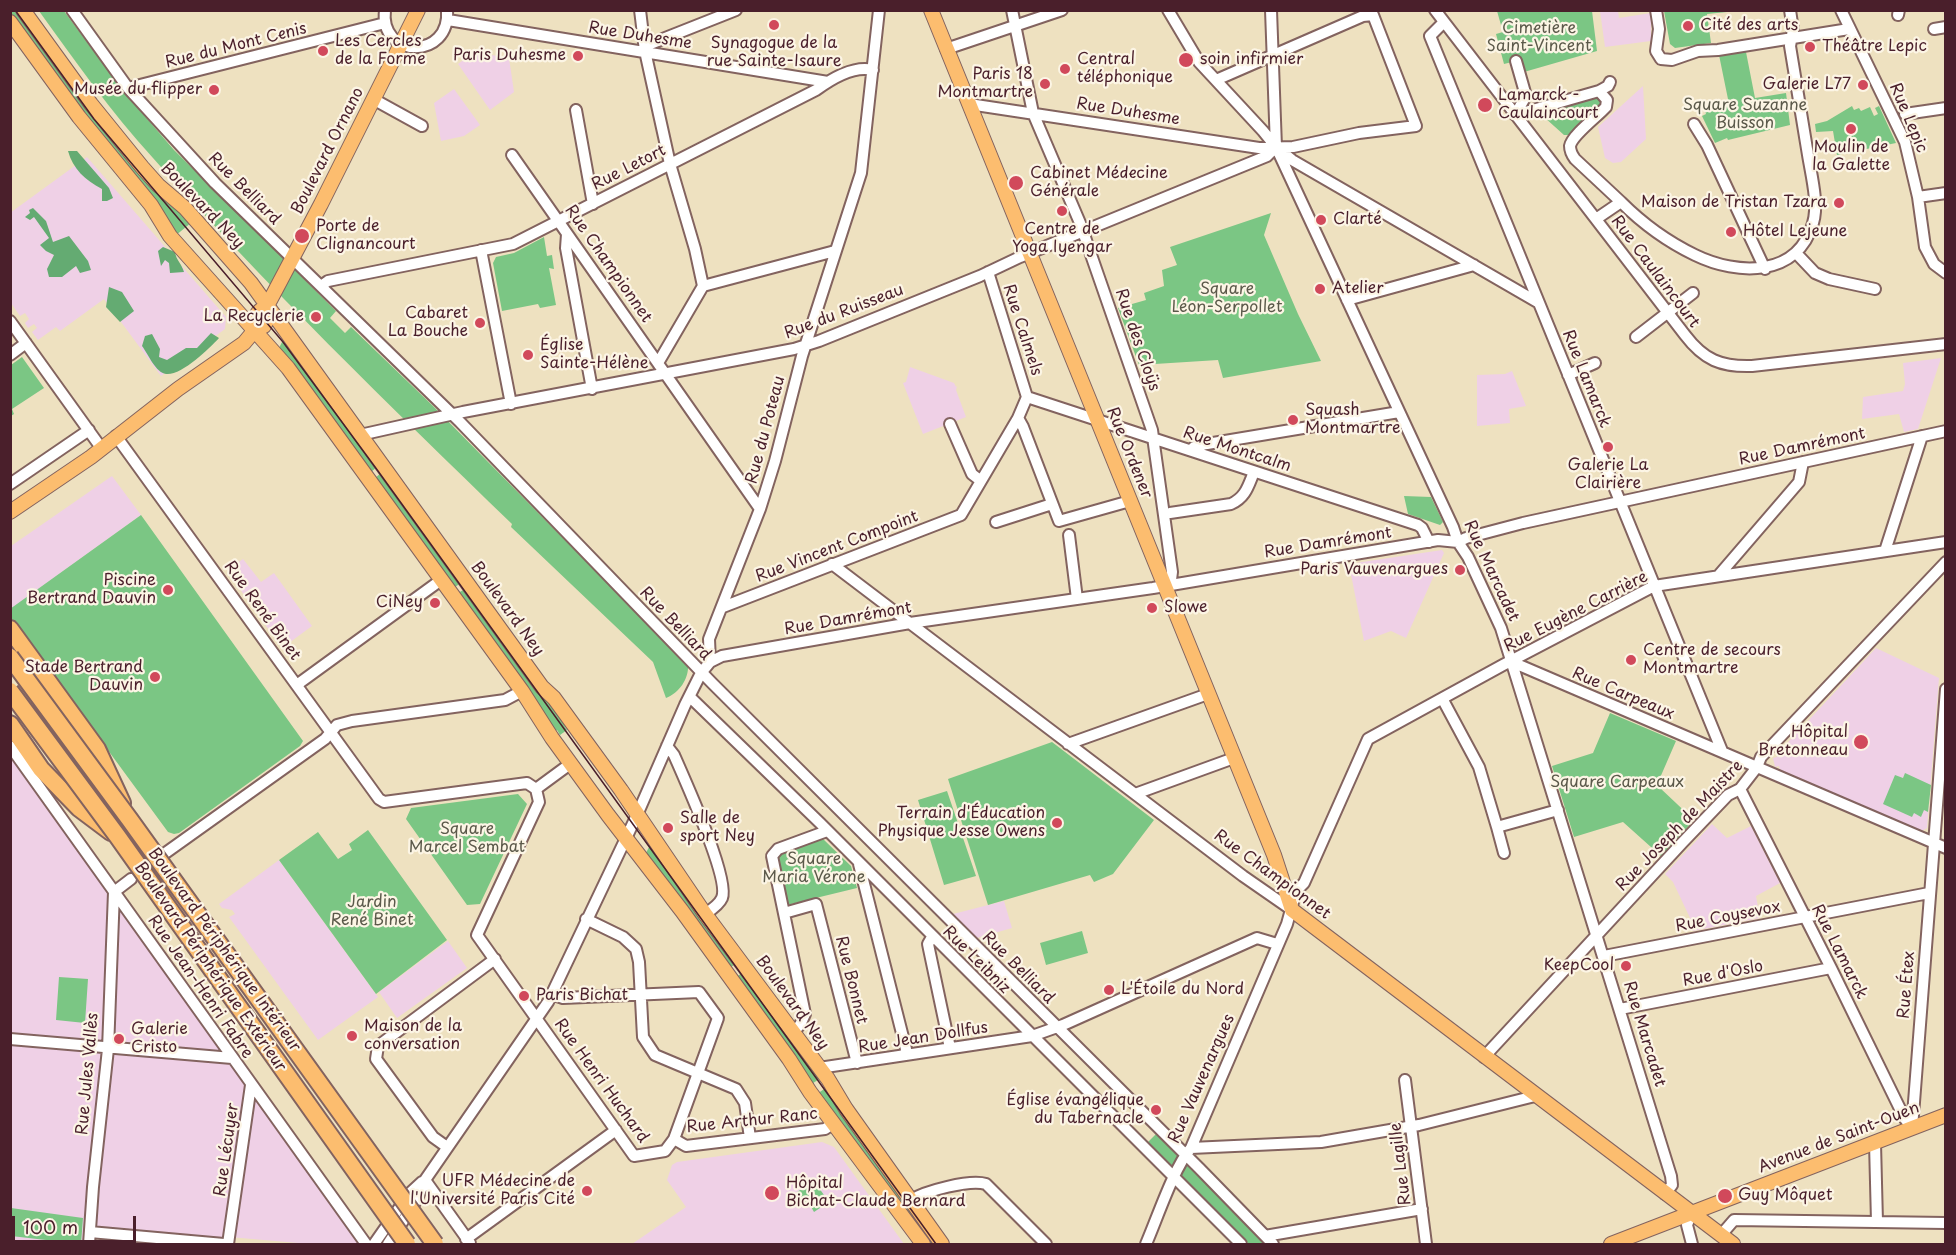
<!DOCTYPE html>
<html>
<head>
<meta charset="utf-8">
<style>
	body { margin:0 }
	#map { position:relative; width:1956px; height:1255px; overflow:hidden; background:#eee1c0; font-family:"Playpen Sans",sans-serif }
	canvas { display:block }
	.frame { position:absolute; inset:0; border:12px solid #4a1f2b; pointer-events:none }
	.scale { position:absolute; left:12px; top:1216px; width:124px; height:27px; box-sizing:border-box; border:3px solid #4a1f2b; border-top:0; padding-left:8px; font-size:18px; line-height:21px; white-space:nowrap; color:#4a1f2b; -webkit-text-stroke:4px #fcf5e5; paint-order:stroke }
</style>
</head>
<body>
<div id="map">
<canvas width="1956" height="1255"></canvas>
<div class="frame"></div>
<div class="scale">100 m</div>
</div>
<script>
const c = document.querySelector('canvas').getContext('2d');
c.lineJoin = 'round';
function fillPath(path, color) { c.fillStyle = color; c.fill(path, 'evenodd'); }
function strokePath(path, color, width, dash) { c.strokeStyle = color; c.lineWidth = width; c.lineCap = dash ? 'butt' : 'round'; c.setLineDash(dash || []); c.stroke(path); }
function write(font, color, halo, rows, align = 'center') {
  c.font = font + ' "Playpen Sans",sans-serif'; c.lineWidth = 4.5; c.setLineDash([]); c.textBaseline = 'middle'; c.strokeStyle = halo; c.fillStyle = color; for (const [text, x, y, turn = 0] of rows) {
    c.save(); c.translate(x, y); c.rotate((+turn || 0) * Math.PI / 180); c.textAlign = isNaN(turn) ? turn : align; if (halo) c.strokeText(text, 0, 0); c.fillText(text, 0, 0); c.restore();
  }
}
fillPath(new Path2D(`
	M1600,11H1618L1619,18L1651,13V41L1605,47Z
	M474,52L509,58L514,92L490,110L458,64Z
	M1643,86L1646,139L1621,162L1613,163L1605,158L1598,127Z
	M454,89L480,125L464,136L441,141L434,103Z
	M87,157L226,317L225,329L161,376L104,299L60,331L56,327L38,340L32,332L37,328L34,324L28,328L25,323L29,319L25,313L20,316L11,303L10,213Z
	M1941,358L1918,429L1904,432L1899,414L1862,419L1863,397L1903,391L1905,384L1903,363Z
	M910,367L954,383L956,387L957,386L956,390L966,417L923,434L903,383L906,382Z
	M1512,371L1526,406L1509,409L1510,423L1477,426V375L1505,374Z
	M112,476L141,515L11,609V546Z
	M1442,550L1444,553L1406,638L1391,631L1364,641L1349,564Z
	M243,559L261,582L274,573L312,626L282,648L232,578L233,566Z
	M1876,648L1939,678L1927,828L1922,831L1780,770L1779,766L1775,767L1773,758L1777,757V754Z
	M10,755L232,1058L360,1244H310L229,1237L228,1244L91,1236L88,1244H11Z
	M1712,824L1727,838L1751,826L1780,883L1756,896L1760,918L1693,931L1691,920L1673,882L1665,874Z
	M279,860L378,997L318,1040L229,917L235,914L232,910L222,908L219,904Z
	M1004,901L1012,928L977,938L953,914Z
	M448,941L467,968L397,1018L379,992Z
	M822,1142L834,1147L904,1244H632L686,1207L667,1180L672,1165L677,1162Z`), '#efd0e6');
fillPath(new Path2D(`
	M10,11H18L192,222L175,236L24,34L11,15Z
	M39,11H64L124,92L174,150L336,311L330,318L345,333L351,327L432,405L688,665C689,679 679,693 666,698L653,662L511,527L512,524C389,405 266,286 153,158C111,112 75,61 39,11Z
	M1497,11H1592L1597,51L1524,72L1520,60L1504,64L1496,34L1503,32Z
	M1664,11V10L1737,11L1707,14L1711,43L1675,48L1670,44Z
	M1746,52L1755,98L1786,93L1790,125L1728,140L1727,138L1715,143L1702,116L1706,114L1705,110L1729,104L1719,55Z
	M1598,96L1603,103L1570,135H1564L1544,117L1545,112Z
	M1852,106L1854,110L1859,108L1861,111L1870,107L1874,116L1878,114L1875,108L1879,106L1896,143L1837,155L1833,131L1816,132L1815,124L1827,121Z
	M1271,213L1264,235L1298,314L1321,361L1223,378L1218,360L1139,365L1118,308L1146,300L1144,293L1164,286L1162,270L1177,265L1170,247Z
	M544,237L547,256L552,255L554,269L549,268L556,305L540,308L538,304L502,311L493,263L496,257L514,253Z
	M283,340L287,344L377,467L371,472L278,350Z
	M22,357L44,388L12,409L14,414L11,416V365Z
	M381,473L461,583L455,587L375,478Z
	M1404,496L1431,497L1443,522L1440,525L1408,514Z
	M141,515L303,741L300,746L179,833L174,834L168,832L11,618L10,609Z
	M465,589L567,722L564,725L567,730L560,735L557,730L553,732L458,593Z
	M1610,713L1676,741L1656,787H1659L1694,820L1661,856L1623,822L1574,837L1552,766L1593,753Z
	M1052,742L1154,820L1113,874L1094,882L1090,875L988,905L948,779Z
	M1905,773L1931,785L1928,812L1924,810L1921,817L1914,813L1912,817L1883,804L1895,775L1903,778Z
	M947,791L976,876L944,885L918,800Z
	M518,794L527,804L480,904L467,905L406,819L411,808Z
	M368,830L447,940L376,994L279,860L318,832L338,859L352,850L349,844Z
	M822,838L851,866L857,888L787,905L778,856L781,852Z
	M650,845L737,963L728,969L646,853Z
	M1082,931L1088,953L1046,965L1040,943Z
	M743,972L821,1078L810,1085L734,979Z
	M59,977L88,979L85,1023L56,1020Z
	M827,1087L939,1244H927L817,1094Z
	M1157,1133L1269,1244H1249L1147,1143Z
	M814,1181L829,1202L814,1212L810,1205L807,1206L797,1192Z
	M11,1208L83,1218L81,1244L11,1236Z`), '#7bc684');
fillPath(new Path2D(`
	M68,151H77L109,188L113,198L107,201H102V189C85,180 73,169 68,151Z
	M33,208L46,221L53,242L69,236L88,261L91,270L80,273L76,266L62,277H49L47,269L54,255L46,251L40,245L49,238L34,217L30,220L25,217L30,213L29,210Z
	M163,247L175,252C176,260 182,264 184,272L170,273L169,263L165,260L161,266L158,251Z
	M109,287L122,292L134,311L120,322L106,307Z
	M211,333L219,338C209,349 181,376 166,374C156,373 148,354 142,346L145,336L152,334L160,349L159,357L167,360L186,348H197Z`), '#64ab72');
const minor = new Path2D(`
	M72,10L128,88L215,183L460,422L712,683L1199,1168L1273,1244
	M385,10C379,59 451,60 447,10
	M640,10L645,51L670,164L695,249L703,286L658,363
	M1012,10L1033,113L1080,223L1152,430L1172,572L1171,580L1165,585
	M1168,10L1199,62L1263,131L1276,147L1453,527L1458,542L1468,557L1501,628L1671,1176L1672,1185L1665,1194
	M1271,10L1276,147L1292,160L1539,303
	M1435,10L1685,335C1704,360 1721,367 1752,366L1946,344
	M1656,10L1659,29L1656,51L1661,59L1672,60L1698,51L1718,50L1849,29
	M1841,10L1905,142L1918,197L1925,247L1934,264L1946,273
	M1898,15L1899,10
	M448,20L828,82
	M1444,22L1430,36L1722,751
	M1934,29L1946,27
	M645,46L736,10
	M946,49L1062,10
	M128,88L385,23
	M1599,91L1607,100L1606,107C1598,116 1572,135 1570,146C1570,151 1572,155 1575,159L1621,202
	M373,99L422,126
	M969,104L1259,148L1293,147L1359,133L1416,126L1373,15L1363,16L1216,80
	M576,110L593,204
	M1905,114L1946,108
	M1515,115L1599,91L1608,86L1610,82
	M1515,115L1526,96L1516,61
	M1694,124L1707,145L1765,269
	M512,155L760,509
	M1918,197L1946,193
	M1596,219L1621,202C1643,224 1668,242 1695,255C1738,276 1798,277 1813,223C1819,204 1811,174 1808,155C1802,119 1796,82 1790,46L1793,30L1790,10
	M567,234L566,248L592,389
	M481,250L511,404
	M1796,253L1815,273L1829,279L1875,289
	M321,286L328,281L513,244L816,90C831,79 854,65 873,70
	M703,286L835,251
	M1347,300L1474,265
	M10,321L102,449
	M1636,337L1693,293
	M10,355L26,343
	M1568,375L1595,363
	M1027,397L1418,525L1422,528L1429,542
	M1018,418L1023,427L1059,521L1130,501
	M950,424L972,474L981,481
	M360,435L463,412L794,349L819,341L980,276L1020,257L1267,156L1276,147
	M116,436L379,799L384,802L527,783L536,789L539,802L477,935L634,1156L665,1151L674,1139L718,1018L699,992L563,998L551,994
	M1191,450L1194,447L1207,444L1399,412
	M10,484L89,430
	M1170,513L1231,504C1246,497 1248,486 1254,472
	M996,522L1052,504
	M1069,535L1077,599
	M1885,551L1922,436
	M832,564L1243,876L1292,910
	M1719,575L1799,482L1803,462
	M723,607L961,515L1018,418L1027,397L988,272
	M710,662L722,656L910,623L1153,588L1438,540L1458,542L1466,538L1523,523L1946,431
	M1512,662L1946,848
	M298,684L441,580
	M690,697L820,823L1241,1244
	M1443,700L1479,767L1497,827L1558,810
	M1068,744L1208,694
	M10,746L366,1244
	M667,746L674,755C684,778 730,879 722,898C719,905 711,910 705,914
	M536,789L570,764
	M1740,789L1831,968L1905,1119L1912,1128
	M1135,794L1234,758
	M1497,827L1504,853
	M164,854L325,739L337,725L352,721L505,700L522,691
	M859,864L906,1049L905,1055
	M784,913L816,904L857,1063
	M586,919L623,937L636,949L639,962L643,1037L655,1055L736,1089L745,1103L750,1138
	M932,937L928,944L929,949L950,1048
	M1604,956L1929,893
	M1620,1009L1831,968
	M793,1032L800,1025L805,1014L772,856L778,849L827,831
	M10,1039L232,1058
	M1484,1057L1682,843L1728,795L1740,789L1757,767L1761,757L1946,562
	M819,1068L1032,1036L1063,1025L1257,938L1277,944
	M1405,1080L1426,1244
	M1912,1128L1946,689
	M674,1139L686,1146L825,1129L834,1123
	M1875,1143L1877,1222
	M447,1147L433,1137L376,1059L378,1046L495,959
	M1191,1148L1321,1142L1419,1125L1535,1096
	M425,1180L470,1243
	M911,1200C925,1191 970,1179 986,1184L1046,1244
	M1692,1212L1687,1225L1692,1244
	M90,1232L224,1244
	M1721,1235L1734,1220L1946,1223
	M1265,1236L1422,1209
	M466,1239L616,1130
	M89,1244L93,1187L108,1049L114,892L131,879
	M228,1244L251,1085
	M374,1244L409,1194L422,1182
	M388,1244L416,1201L425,1180L548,1002L637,815L685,705L701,673L710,662L709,639L760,509L775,461L802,356L861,173L879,10
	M1146,1244C1157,1219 1174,1167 1191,1148L1287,924L1296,891L1304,883L1368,739L1503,665L1654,586L1946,542`);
const major = new Path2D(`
	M23,10L91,104L142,167L158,185L185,208L251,283L542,687L554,698L621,790L705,914L828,1079L846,1109L942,1244
	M931,10L1274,855L1292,910L1733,1244
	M10,22L79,117L151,205L170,236L288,368L522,691L552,738L608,815L682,911L789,1059L810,1092L923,1244
	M254,331C255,317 255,312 267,306
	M10,512L91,457L178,389L244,343L254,331L264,326L266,322L267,306L275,291L321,204L418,10
	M1611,1244L1946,1115`);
const highway = new Path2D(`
	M10,629L97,749L122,803
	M10,724L41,769L79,808L111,832`);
strokePath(minor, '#83635f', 14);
strokePath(major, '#83635f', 16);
strokePath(highway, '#83635f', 20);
strokePath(minor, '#fff', 10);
strokePath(major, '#fcbd6f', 14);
strokePath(highway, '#fcbd6f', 16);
strokePath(new Path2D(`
	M15,10L94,119L283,342L378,471L936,1244`), '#4a1f2b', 1.5);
const highwayBridge = new Path2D(`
	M10,657L130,820L435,1244
	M10,691L118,837L407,1244`);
strokePath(highwayBridge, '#83635f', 20, []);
strokePath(highwayBridge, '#fcbd6f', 16);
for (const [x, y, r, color] of [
	[774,25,6,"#d1495b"],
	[1688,26,6,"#d1495b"],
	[1810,47,6,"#d1495b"],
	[323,51,6,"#d1495b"],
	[578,56,6,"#d1495b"],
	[1186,60,8,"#d1495b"],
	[1065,69,6,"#d1495b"],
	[1045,84,6,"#d1495b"],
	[1863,85,6,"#d1495b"],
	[214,90,6,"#d1495b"],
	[1485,105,8,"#d1495b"],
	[1851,129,6,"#d1495b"],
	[1016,183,8,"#d1495b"],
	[1839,203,6,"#d1495b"],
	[1062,211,6,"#d1495b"],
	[1321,220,6,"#d1495b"],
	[1731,232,6,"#d1495b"],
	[302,236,8,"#d1495b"],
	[1320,289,6,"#d1495b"],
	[316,317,6,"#d1495b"],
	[480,323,6,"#d1495b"],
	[528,355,6,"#d1495b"],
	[1293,420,6,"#d1495b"],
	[1608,447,6,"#d1495b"],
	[1460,570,6,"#d1495b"],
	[168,590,6,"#d1495b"],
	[435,603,6,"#d1495b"],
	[1152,608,6,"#d1495b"],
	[1631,660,6,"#d1495b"],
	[155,677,6,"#d1495b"],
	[1861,742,8,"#d1495b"],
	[1057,823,6,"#d1495b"],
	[668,828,6,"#d1495b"],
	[1626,966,6,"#d1495b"],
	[1109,990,6,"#d1495b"],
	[524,996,6,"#d1495b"],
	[352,1036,6,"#d1495b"],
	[119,1039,6,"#d1495b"],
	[1156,1110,6,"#d1495b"],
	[587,1191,6,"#d1495b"],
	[772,1193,8,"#d1495b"],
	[1725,1196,8,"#d1495b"]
]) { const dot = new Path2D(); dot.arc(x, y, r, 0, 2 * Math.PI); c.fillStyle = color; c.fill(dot); strokePath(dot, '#fcf5e5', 2); }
write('16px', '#4a1f2b', '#fcf5e5', [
	["Cité des arts",1700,26],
	["Les Cercles",335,42],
	["de la Forme",335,60],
	["Synagogue de la",774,44,"center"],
	["rue Sainte-Isaure",774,62,"center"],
	["Théâtre Lepic",1822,47],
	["Paris Duhesme",566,56,"right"],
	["Central",1077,60],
	["téléphonique",1077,78],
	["soin infirmier",1200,60],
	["Paris 18",1033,75,"right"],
	["Montmartre",1033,93,"right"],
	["Galerie L77",1851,85,"right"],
	["Musée du flipper",202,90,"right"],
	["Lamarck -",1498,96],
	["Caulaincourt",1498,114],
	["Moulin de",1851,148,"center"],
	["la Galette",1851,166,"center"],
	["Cabinet Médecine",1030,174],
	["Générale",1030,192],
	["Maison de Tristan Tzara",1827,203,"right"],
	["Clarté",1333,220],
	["Porte de",316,227],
	["Clignancourt",316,245],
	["Centre de",1062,230,"center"],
	["Yoga Iyengar",1062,248,"center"],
	["Hôtel Lejeune",1743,232],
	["Atelier",1332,289],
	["Cabaret",468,314,"right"],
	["La Bouche",468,332,"right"],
	["La Recyclerie",304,317,"right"],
	["Église",540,346],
	["Sainte-Hélène",540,364],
	["Squash",1305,411],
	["Montmartre",1305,429],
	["Galerie La",1608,466,"center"],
	["Clairière",1608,484,"center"],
	["Paris Vauvenargues",1448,570,"right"],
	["Piscine",156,581,"right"],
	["Bertrand Dauvin",156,599,"right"],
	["CiNey",423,603,"right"],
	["Slowe",1164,608],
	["Centre de secours",1643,651],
	["Montmartre",1643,669],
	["Stade Bertrand",143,668,"right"],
	["Dauvin",143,686,"right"],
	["Hôpital",1848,733,"right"],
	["Bretonneau",1848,751,"right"],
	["Terrain d'Éducation",1045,814,"right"],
	["Physique Jesse Owens",1045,832,"right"],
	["Salle de",680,819],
	["sport Ney",680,837],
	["KeepCool",1614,966,"right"],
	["L'Étoile du Nord",1121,990],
	["Paris Bichat",536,996],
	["Maison de la",364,1027],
	["conversation",364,1045],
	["Galerie",131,1030],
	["Cristo",131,1048],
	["Église évangélique",1144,1101,"right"],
	["du Tabernacle",1144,1119,"right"],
	["UFR Médecine de",575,1182,"right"],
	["l'Université Paris Cité",575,1200,"right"],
	["Hôpital",786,1184],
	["Bichat-Claude Bernard",786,1202],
	["Guy Môquet",1738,1196]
], 'left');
write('16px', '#5b594a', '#fcf5e5', [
	["Cimetière",1539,29],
	["Saint-Vincent",1539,47],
	["Square Suzanne",1745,106],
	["Buisson",1745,124],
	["Square",1227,290],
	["Léon-Serpollet",1227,308],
	["Square Carpeaux",1617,783],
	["Square",467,830],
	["Marcel Sembat",467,848],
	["Square",814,860],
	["Maria Vérone",814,878],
	["Jardin",372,903],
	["René Binet",372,921]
]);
write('16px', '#4a1f2b', '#fcf5e5', [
	["Rue Duhesme",640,36,9],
	["Rue du Mont Cenis",236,46,-14],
	["Rue Duhesme",1128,112,9],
	["Rue Lepic",1908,118,67],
	["Boulevard Ornano",328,151,-63],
	["Rue Letort",629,168,-27],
	["Rue Belliard",244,189,45],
	["Boulevard Ney",202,206,46],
	["Rue Championnet",608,264,55],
	["Rue Caulaincourt",1655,272,53],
	["Rue du Ruisseau",844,312,-21],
	["Rue Calmels",1022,330,72],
	["Rue des Cloÿs",1137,340,71],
	["Rue Lamarck",1586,379,68],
	["Rue du Poteau",766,430,-75],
	["Rue Damrémont",1802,447,-12],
	["Rue Montcalm",1237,450,18],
	["Rue Ordener",1129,453,68],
	["Rue Damrémont",1328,543,-9],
	["Rue Vincent Compoint",837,547,-21],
	["Rue Marcadet",1491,571,65],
	["Boulevard Ney",507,609,54],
	["Rue René Binet",262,611,54],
	["Rue Eugène Carrière",1576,612,-27],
	["Rue Damrémont",848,619,-10],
	["Rue Belliard",675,624,46],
	["Rue Carpeaux",1623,694,23],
	["Rue Joseph de Maistre",1680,826,-46],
	["Rue Championnet",1272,875,36],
	["Rue Coysevox",1728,917,-11],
	["Boulevard Périphérique Intérieur",224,950,54],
	["Rue Lamarck",1839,952,63],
	["Rue Leibniz",976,960,45],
	["Boulevard Périphérique Extérieur",210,967,55],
	["Rue Belliard",1018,968,45],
	["Rue d'Oslo",1723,974,-11],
	["Rue Bonnet",851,980,76],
	["Rue Étex",1907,985,-85],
	["Rue Jean-Henri Fabre",200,987,55],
	["Boulevard Ney",792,1003,54],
	["Rue Marcadet",1644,1034,73],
	["Rue Jean Dollfus",923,1038,-9],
	["Rue Jules Vallès",88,1074,-85],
	["Rue Vauvenargues",1202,1079,-66],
	["Rue Henri Huchard",601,1081,54],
	["Rue Arthur Ranc",752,1121,-6],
	["Avenue de Saint-Ouen",1839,1138,-21],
	["Rue Lécuyer",227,1150,-82],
	["Rue Lagille",1401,1164,-97]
]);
</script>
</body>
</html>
